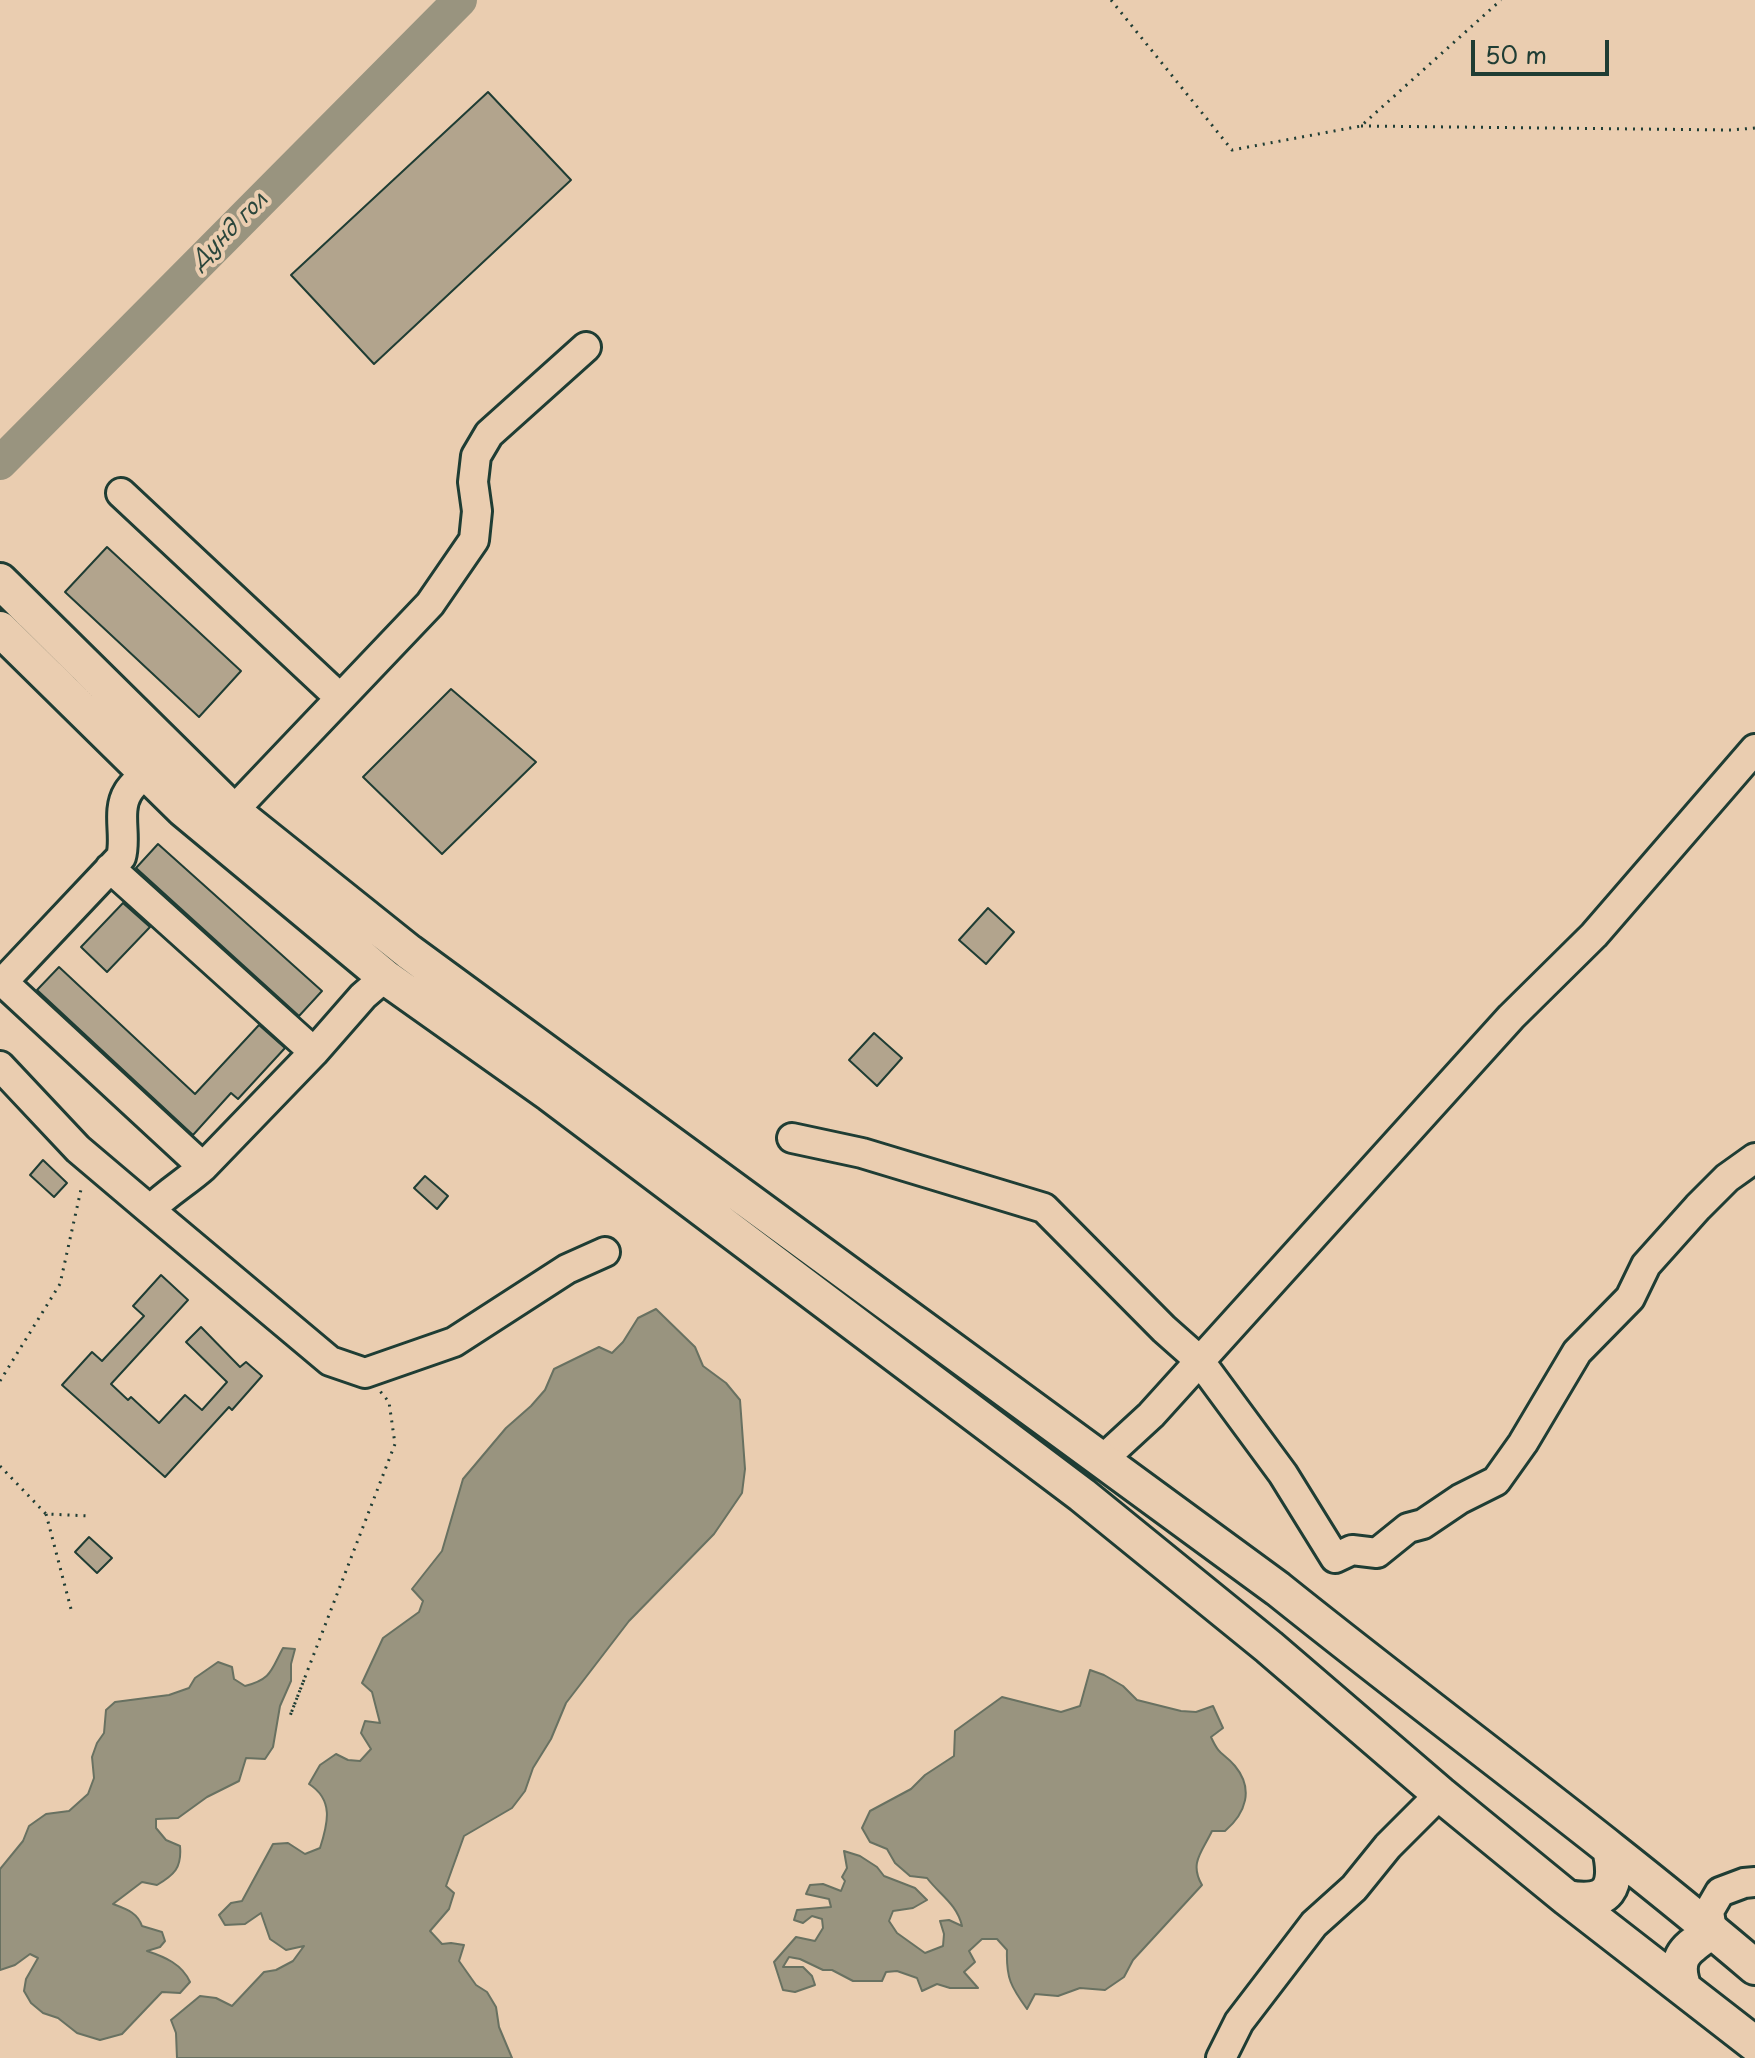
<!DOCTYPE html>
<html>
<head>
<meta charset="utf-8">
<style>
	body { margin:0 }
	#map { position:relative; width:1755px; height:2058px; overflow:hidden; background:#eacdb0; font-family:"Playpen Sans",sans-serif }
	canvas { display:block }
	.scale { position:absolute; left:1471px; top:40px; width:138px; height:36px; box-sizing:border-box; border:4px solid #1f3d34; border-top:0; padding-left:10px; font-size:24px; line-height:28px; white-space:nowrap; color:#1f3d34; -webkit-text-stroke:6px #eacdb0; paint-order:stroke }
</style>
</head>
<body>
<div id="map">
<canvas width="1755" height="2058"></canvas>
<div class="scale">50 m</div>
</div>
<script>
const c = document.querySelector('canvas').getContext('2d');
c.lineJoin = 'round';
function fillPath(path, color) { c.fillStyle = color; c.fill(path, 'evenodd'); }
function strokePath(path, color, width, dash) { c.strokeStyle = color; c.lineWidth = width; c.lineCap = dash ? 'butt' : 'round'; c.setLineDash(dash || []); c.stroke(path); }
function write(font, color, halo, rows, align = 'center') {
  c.font = font + ' "Playpen Sans",sans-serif'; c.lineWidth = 8; c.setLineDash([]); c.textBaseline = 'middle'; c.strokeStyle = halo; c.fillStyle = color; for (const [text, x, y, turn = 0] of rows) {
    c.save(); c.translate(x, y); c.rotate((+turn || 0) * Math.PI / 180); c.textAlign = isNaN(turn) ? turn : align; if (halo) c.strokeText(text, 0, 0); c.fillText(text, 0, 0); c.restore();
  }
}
const water = new Path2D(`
	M656,1309L695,1347L703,1366L726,1383L740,1400L745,1469L742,1493L714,1534L629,1621L566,1703L551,1739L533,1768L525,1791L512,1808L464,1836L446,1886L454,1893L449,1909L430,1931L442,1944L451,1943L464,1945L459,1961L476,1985L487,1992L496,2007L499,2027L512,2058H177L176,2033L171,2020L200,1996L216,1998L232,2006L264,1972L276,1970L293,1961L304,1946L286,1950L270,1939L261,1913L245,1924L225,1925L219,1915L231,1903L242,1901L273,1844L288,1843L305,1854L320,1848C328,1823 334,1800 309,1784L320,1765L336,1754L348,1760L360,1761L371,1749L361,1733L365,1721L380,1723L372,1692L362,1683L383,1638L419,1612L423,1601L412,1589L442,1551L463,1479L506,1428L531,1406L545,1390L554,1369L599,1347L612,1353L623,1342L638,1318Z
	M283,1648L295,1649L291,1664V1681L280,1706L273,1747L265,1759L246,1758L239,1781L207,1797L178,1818L156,1819V1828L166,1840L180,1846C182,1868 174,1875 157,1885L142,1882L113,1904C126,1909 137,1912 142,1926L162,1932L165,1941L160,1947L147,1951C165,1957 182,1964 190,1982L180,1993L162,1992L122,2034L100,2040L77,2033L58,2018L43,2013L31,2003L24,1991L26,1979L38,1958L30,1954L15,1965L0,1970V1869L23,1841L29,1826L46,1814L69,1811L88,1794L94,1778L92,1757L97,1743L104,1733L106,1710L115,1702L169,1695L189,1688L195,1678L218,1662L232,1667L234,1679L245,1686C272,1679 271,1670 283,1648Z
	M1090,1670L1104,1675L1123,1686L1137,1700L1181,1711L1196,1712L1213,1706L1223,1728L1211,1737C1220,1757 1223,1752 1235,1766C1254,1789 1246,1813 1225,1831H1212C1202,1852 1189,1863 1202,1885L1133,1960L1124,1977L1105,1990L1080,1988L1058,1996L1035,1994L1027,2009C1011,1987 1006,1978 1007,1950L997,1939H982L969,1951L975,1962L964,1972L978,1988H950L937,1984L922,1991L917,1978L897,1971L886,1972L882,1981H853L832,1970H823L800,1959L789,1957L783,1967H803L812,1976L815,1985L795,1992L783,1990L774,1962L796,1937L815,1941L823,1928L822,1919L812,1916L803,1923L794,1920L797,1910L831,1907L829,1899L806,1894L810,1885L823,1884L841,1891L845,1881L842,1877L847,1868L844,1851L860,1856L877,1867L884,1876L915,1888L927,1900L913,1908L893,1911L889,1921L897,1933L925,1953L943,1946L944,1934L940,1921L949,1920L962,1926C957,1904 940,1895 927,1878L910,1876L895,1863L887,1849L870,1842L862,1828L870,1811L911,1789L925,1775L954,1756L955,1731L1002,1697L1061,1712L1080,1706Z`);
fillPath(water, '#99947f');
strokePath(water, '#687161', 2);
strokePath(new Path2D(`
	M0,463L460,0`), '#99947f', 34);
const building = new Path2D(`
	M488,92L571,180L374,364L291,275Z
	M107,547L241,671L199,717L65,592Z
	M451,689L536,762L442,854L363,777Z
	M158,844L322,991L299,1016L136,868Z
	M123,903L150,927L107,972L81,947Z
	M988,908L1014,932L986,964L959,940Z
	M59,967L195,1094L259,1025L285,1048L238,1099L231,1093L193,1135L37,990Z
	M874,1033L902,1058L877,1086L849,1060Z
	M43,1160L67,1183L54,1197L30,1175Z
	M425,1176L448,1196L437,1209L414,1188Z
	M161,1275L188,1300L111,1384L128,1400L131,1397L159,1423L185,1395L202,1410L227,1382L186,1342L201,1327L240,1367L246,1362L262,1376L232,1410L229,1407L165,1477L62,1385L92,1352L102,1361L144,1316L133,1306Z
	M89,1537L112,1558L97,1573L75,1552Z`);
fillPath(building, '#b2a48d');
strokePath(building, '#1f3d34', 2);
const minor = new Path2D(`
	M121,493L340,698
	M233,811L430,604L474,540L477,511L473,482L476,456L489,434L586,347
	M110,868L314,1052
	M0,982H3L121,857C127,837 116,811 128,792C132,785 140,779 145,773
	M3,982L203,1167
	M0,1066L78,1149L150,1210C167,1193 186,1182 203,1167L314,1052L363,996L385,977
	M792,1138L862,1153L1044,1208L1164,1329L1199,1360L1283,1474L1335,1558L1352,1550L1377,1553L1408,1528L1423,1524L1460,1499L1496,1481L1523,1443L1577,1352L1630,1298L1646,1265L1698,1207L1727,1178L1755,1158
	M150,1210L330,1361L365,1373L454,1342L567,1269L605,1252
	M1113,1450L1151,1415L1511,1017L1594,935L1755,749
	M1712,1931L1709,1911L1720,1892L1744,1883L1755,1882
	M1221,2058L1239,2022L1314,1924L1354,1888L1388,1846L1440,1794`);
const major = new Path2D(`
	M0,581L233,811L409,952L1278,1589C1436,1716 1601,1836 1755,1967
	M0,629L183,809L385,977L550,1094L1082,1495L1269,1647L1440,1794L1567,1898L1755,2044
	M1567,1898C1609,1906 1619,1887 1610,1849
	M1684,1989C1672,1955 1687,1949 1712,1931`);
strokePath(minor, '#1f3d34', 34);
strokePath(major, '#1f3d34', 40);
strokePath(new Path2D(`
	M1111,0L1232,150L1361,126L1501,0
	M1361,126L1731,130L1755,128
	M0,1381L60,1284L82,1185
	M0,1466L46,1514L91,1516
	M46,1514L71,1609
	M304,1680L290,1716L395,1444L389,1402L380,1391`), '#1f3d34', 3, [2, 6]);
strokePath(minor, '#eacdb0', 28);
strokePath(major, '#eacdb0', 34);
write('italic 22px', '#2b463c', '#eacdb0', [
	["Дунд гол",230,231,-45]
]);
</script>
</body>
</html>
